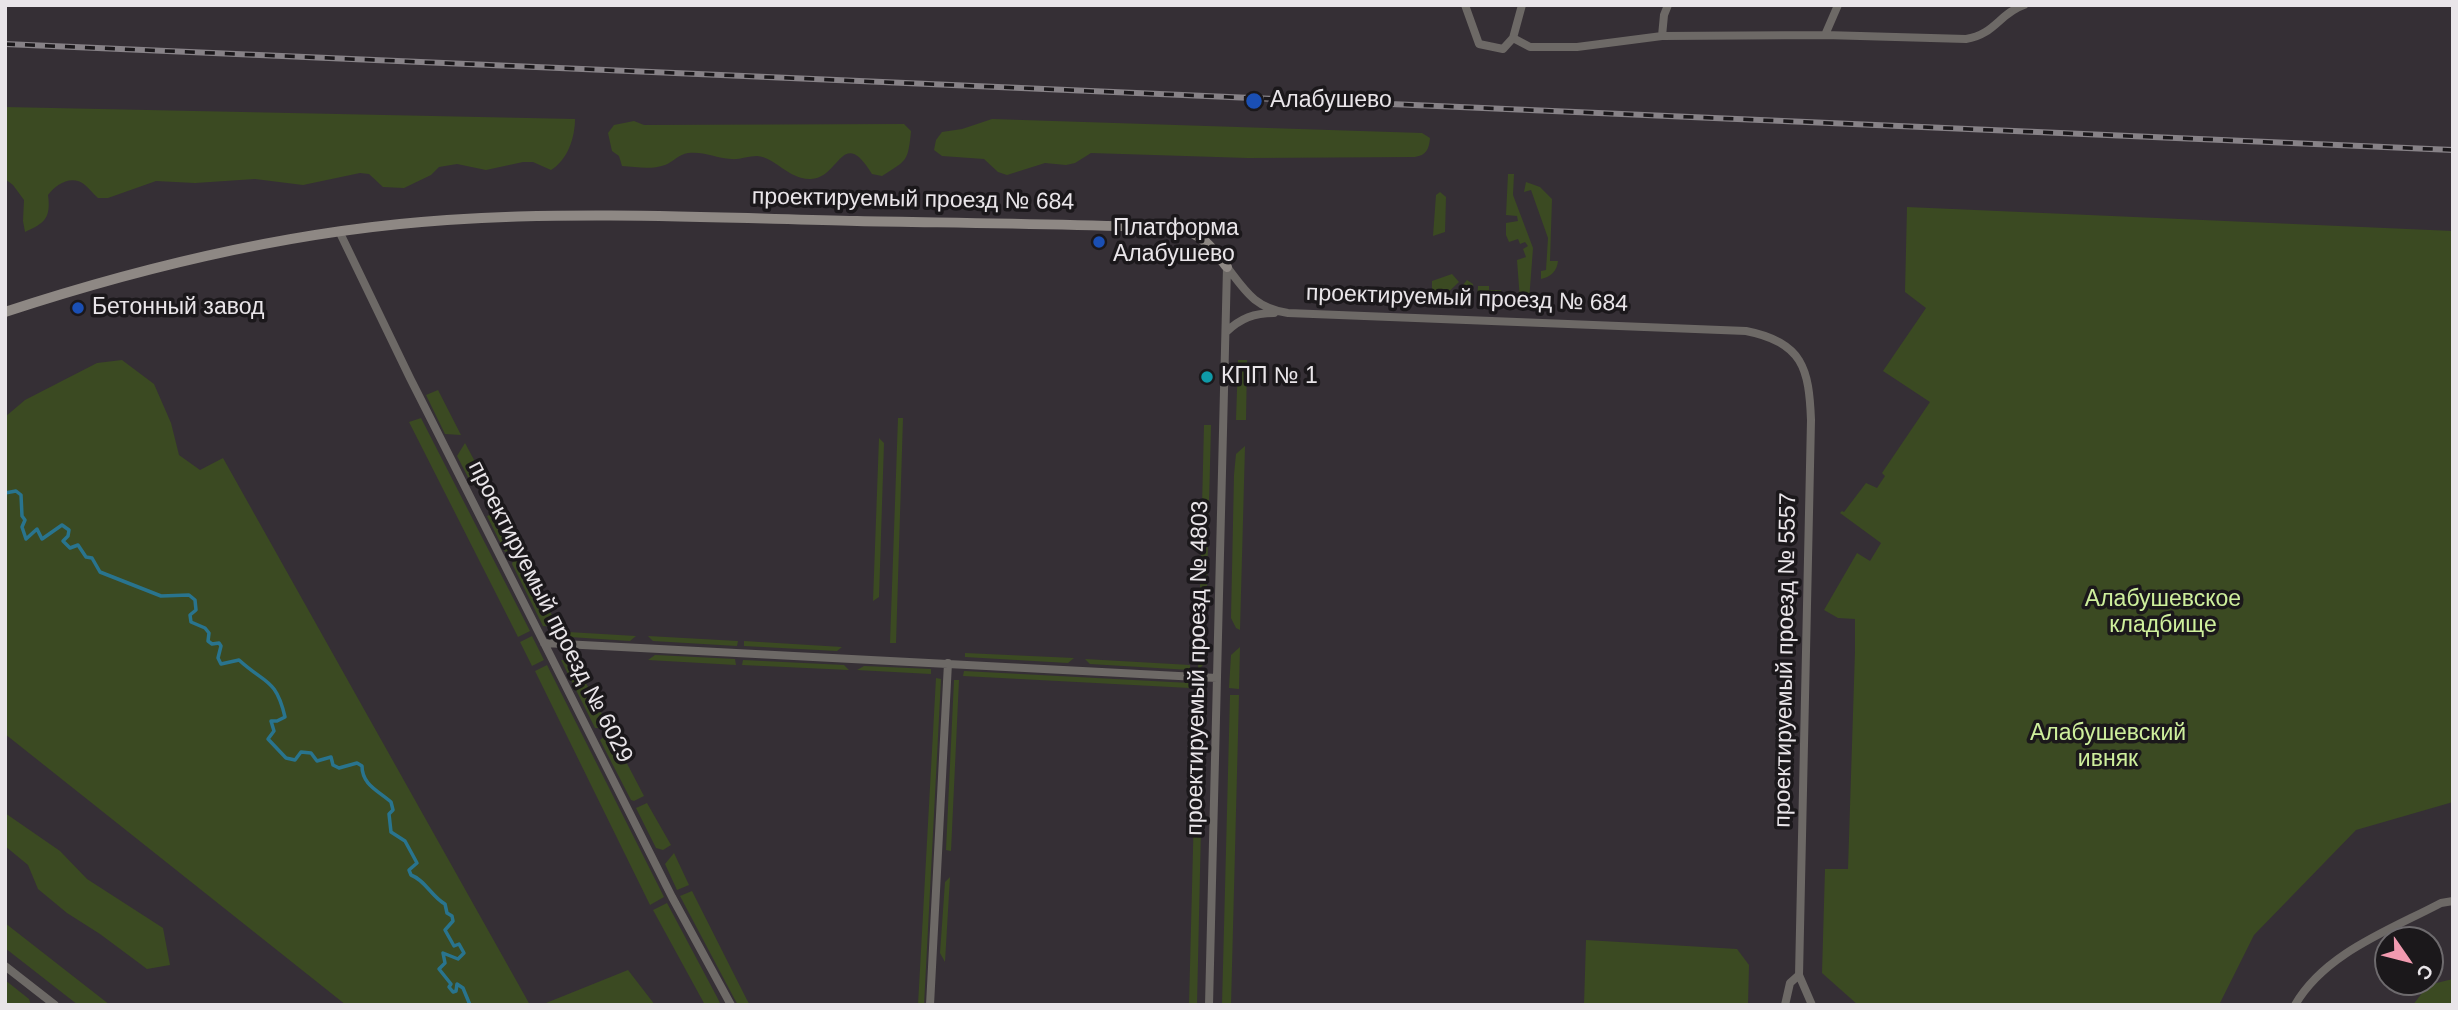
<!DOCTYPE html>
<html>
<head>
<meta charset="utf-8">
<style>
	body { margin:0 }
	#map { position:relative; width:2458px; height:1010px; overflow:hidden; background:#352f35; font-family:Arial,sans-serif }
	canvas { display:block }
	.frame { position:absolute; inset:0; border:7px solid #e9e5e9; pointer-events:none }
	.north { position:absolute; left:2374px; top:926px; width:70px; height:70px; box-sizing:border-box; background:#1b181b; border:2px solid #6d6a6d; border-radius:50%; rotate:125deg; font-size:19px; font-weight:700; line-height:28px; text-align:center; color:#e9e5e9 }
	.north::after { content:''; display:block; margin:auto; width:24px; height:32px; background:#f19ab0; clip-path:polygon(50% 0,100% 100%,50% 72%,0 100%) }
</style>
</head>
<body>
<div id="map">
<canvas width="2458" height="1010"></canvas>
<div class="frame"></div>
<div class="north">С</div>
</div>
<script>
const c = document.querySelector('canvas').getContext('2d');
c.lineJoin = 'round';
function fillPath(path, color) { c.fillStyle = color; c.fill(path, 'evenodd'); }
function strokePath(path, color, width, dash) { c.strokeStyle = color; c.lineWidth = width; c.lineCap = dash ? 'butt' : 'round'; c.setLineDash(dash || []); c.stroke(path); }
function write(font, color, halo, rows, align = 'center') {
  c.font = font + ' Arial,sans-serif'; c.lineWidth = 7; c.setLineDash([]); c.textBaseline = 'middle'; c.strokeStyle = halo; c.fillStyle = color; for (const [text, x, y, turn = 0] of rows) {
    c.save(); c.translate(x, y); c.rotate((+turn || 0) * Math.PI / 180); c.textAlign = isNaN(turn) ? turn : align; if (halo) c.strokeText(text, 0, 0); c.fillText(text, 0, 0); c.restore();
  }
}
fillPath(new Path2D(`
	M5,107L575,119C575,137 568,160 551,170L533,162H523L486,170L457,164L439,167L431,175L404,188L383,187L369,174L360,173L303,185L255,179L195,183L156,181L108,198H98C93,194 90,189 85,185C72,174 56,184 48,195C51,218 45,223 25,232L23,221L24,200L13,185L5,179Z
	M992,119L1422,133L1430,138C1429,150 1426,155 1415,157L1248,158L1091,153L1075,163L1066,165L1045,163L1007,175L998,172L984,159L942,156L934,150L936,140L942,132L962,129Z
	M634,121L644,125L904,124L911,131C908,162 907,160 882,176L872,174C842,125 840,178 811,179C789,180 775,157 757,156C748,156 739,160 731,159C716,158 703,151 688,153C679,154 673,162 665,165C651,170 636,167 622,166L619,156L612,151L608,133L614,125Z
	M1508,174H1514L1513,195L1533,248L1529,301L1520,300L1517,260L1526,257L1523,249L1528,246L1525,242L1520,244L1518,239L1509,242L1506,235V223L1518,221L1517,216L1506,215Z
	M1526,182L1540,187L1552,199L1550,261H1558C1557,271 1551,277 1541,279V271L1546,270L1548,238L1531,190L1524,192Z
	M1440,192L1446,197L1445,232L1433,236L1436,195Z
	M1907,207L2453,231V802L2356,830L2254,935L2219,1005H1858L1822,973L1825,869H1848L1855,651V619L1838,618L1824,610L1857,553L1870,561L1881,543L1840,513L1842,511L1844,512L1866,483L1877,488L1885,476L1882,473L1930,402L1883,371L1926,308L1905,292Z
	M1452,274L1459,282L1439,301L1432,294V281Z
	M1467,280L1473,284L1472,304L1452,303L1451,299Z
	M1478,286H1489V290H1501V301H1477Z
	M122,360L154,384L171,423L179,455L200,470L223,458L530,1005H346L5,734V417L25,400L97,363Z
	M1238,360H1247L1246,420H1236Z
	M438,390L461,435L445,434L426,395Z
	M421,418L530,631L518,637L409,422Z
	M898,418H903L896,643H890Z
	M1204,425H1211L1205,663L1198,670Z
	M879,438L884,443L879,597L873,601Z
	M465,443L488,486L472,485L457,456Z
	M1245,446L1240,630L1236,628L1231,618L1234,475L1236,454Z
	M499,511L518,547L505,552L487,516Z
	M522,556L558,627L543,626L512,564L513,561Z
	M568,632L636,636L630,641L570,637Z
	M532,636L544,660L532,666L520,642Z
	M648,636L738,641L737,646L653,641Z
	M744,641L842,647L837,651L744,646Z
	M1240,647L1239,689L1229,688L1231,655Z
	M965,653L1074,658L1068,663L965,657Z
	M655,655L735,659L736,665L648,660Z
	M1085,659L1190,665V670L1090,664Z
	M561,660H574L603,716L597,720L601,728H595Z
	M743,660L844,665L849,670L742,665Z
	M547,665L664,897L650,905L535,671Z
	M864,666L931,669V674L857,670Z
	M964,671L1190,683V688L963,676Z
	M936,678L941,679L924,1005H918Z
	M954,680H959L951,851L946,850Z
	M1197,693H1204L1197,1005H1189Z
	M1230,695H1239L1231,1005H1222Z
	M610,731L644,796L634,801L631,800L600,740Z
	M647,803L671,845L663,850L656,848L636,808Z
	M5,813L60,851L87,879L163,928L170,965L147,969L100,934L67,913L38,889L28,865L5,846Z
	M674,853L689,885L677,890L665,864Z
	M950,877L945,962L940,953L945,882Z
	M692,891L747,1000L750,1005H738L734,998L680,896Z
	M667,903L717,997L721,1005H705L653,910Z
	M5,923L110,1005H78L5,948Z
	M1586,940L1737,949L1749,965L1748,1005H1584Z
	M628,970L655,1005H541Z
	M2453,979V1005H2413L2428,985Z
	M5,980L29,999L31,1005H5Z`), '#3b4a22');
strokePath(new Path2D(`
	M5,493L16,491L21,495L22,516L25,520L22,527L26,539L37,529L42,539L62,525L69,530L68,536L63,541L70,548L78,545L86,557L92,558L100,572L161,596L189,595L195,600L196,610L190,615L191,622L205,628L209,633L208,641L212,644L219,643L221,646L218,658L221,664L239,660C265,684 276,678 285,717L277,721H271L274,731L268,739L286,758L295,760L301,752L311,753L317,761L331,757L333,765L339,768L357,763L362,766C362,785 379,791 391,802L393,810L389,814L391,832L405,841L417,863L409,870L411,875C425,880 432,897 445,904L447,913L452,916L453,921L445,930L454,946L459,944L464,953L458,959L443,953L445,963L439,969L451,984L449,987L453,992L456,991L457,984L463,988L470,1005`), '#29748e', 3.5);
strokePath(new Path2D(`
	M1465,5L1479,44L1503,49L1513,38L1522,5
	M1825,35L1838,5
	M1662,36L1664,15L1668,5
	M1513,38L1530,47H1577L1662,36L1825,35L1966,39C1994,35 2000,13 2024,5
	M340,233L410,378L538,631L672,897L731,1005
	M1227,267C1246,292 1255,308 1288,313L1746,331C1803,342 1809,369 1811,420L1799,975L1812,1005
	M1226,332C1241,318 1254,313 1274,313
	M544,643L1217,678
	M5,966L55,1005
	M930,1005L948,663
	M1209,1005L1227,267
	M1785,1005L1790,983L1799,975
	M2295,1005C2325,953 2390,930 2441,903L2453,901`), '#6d6966', 8);
strokePath(new Path2D(`
	M5,312C148,265 296,230 447,220C583,211 720,218 857,221C964,223 1071,224 1178,228C1202,233 1213,249 1227,267`), '#8e8884', 10);
const rail = new Path2D(`
	M5,44L2453,150`);
strokePath(rail, '#878287', 6);
strokePath(rail, '#1b181b', 3.5, [10]);
for (const [x, y, r, color] of [
	[1254,101,9,"#1a4fb4"],
	[1099,242,7,"#1a4fb4"],
	[78,308,7,"#1a4fb4"],
	[1207,377,7,"#0f9aa8"]
]) { const dot = new Path2D(); dot.arc(x, y, r, 0, 2 * Math.PI); c.fillStyle = color; c.fill(dot); strokePath(dot, '#1b181b', 2.5); }
write('23px', '#e9e5e9', '#1b181b', [
	["Алабушево",1270,101],
	["Платформа",1113,229],
	["Алабушево",1113,255],
	["Бетонный завод",92,308],
	["КПП № 1",1221,377]
], 'left');
write('23px', '#e9e5e9', '#1b181b', [
	["проектируемый проезд № 684",913,200,1],
	["проектируемый проезд № 684",1467,299,2],
	["проектируемый проезд № 6029",550,612,63],
	["проектируемый проезд № 5557",1786,660,-89],
	["проектируемый проезд № 4803",1198,668,-89]
]);
write('23px', '#ceef9c', '#1b181b', [
	["Алабушевское",2163,600],
	["кладбище",2163,626],
	["Алабушевский",2108,734],
	["ивняк",2108,760]
]);
</script>
</body>
</html>
